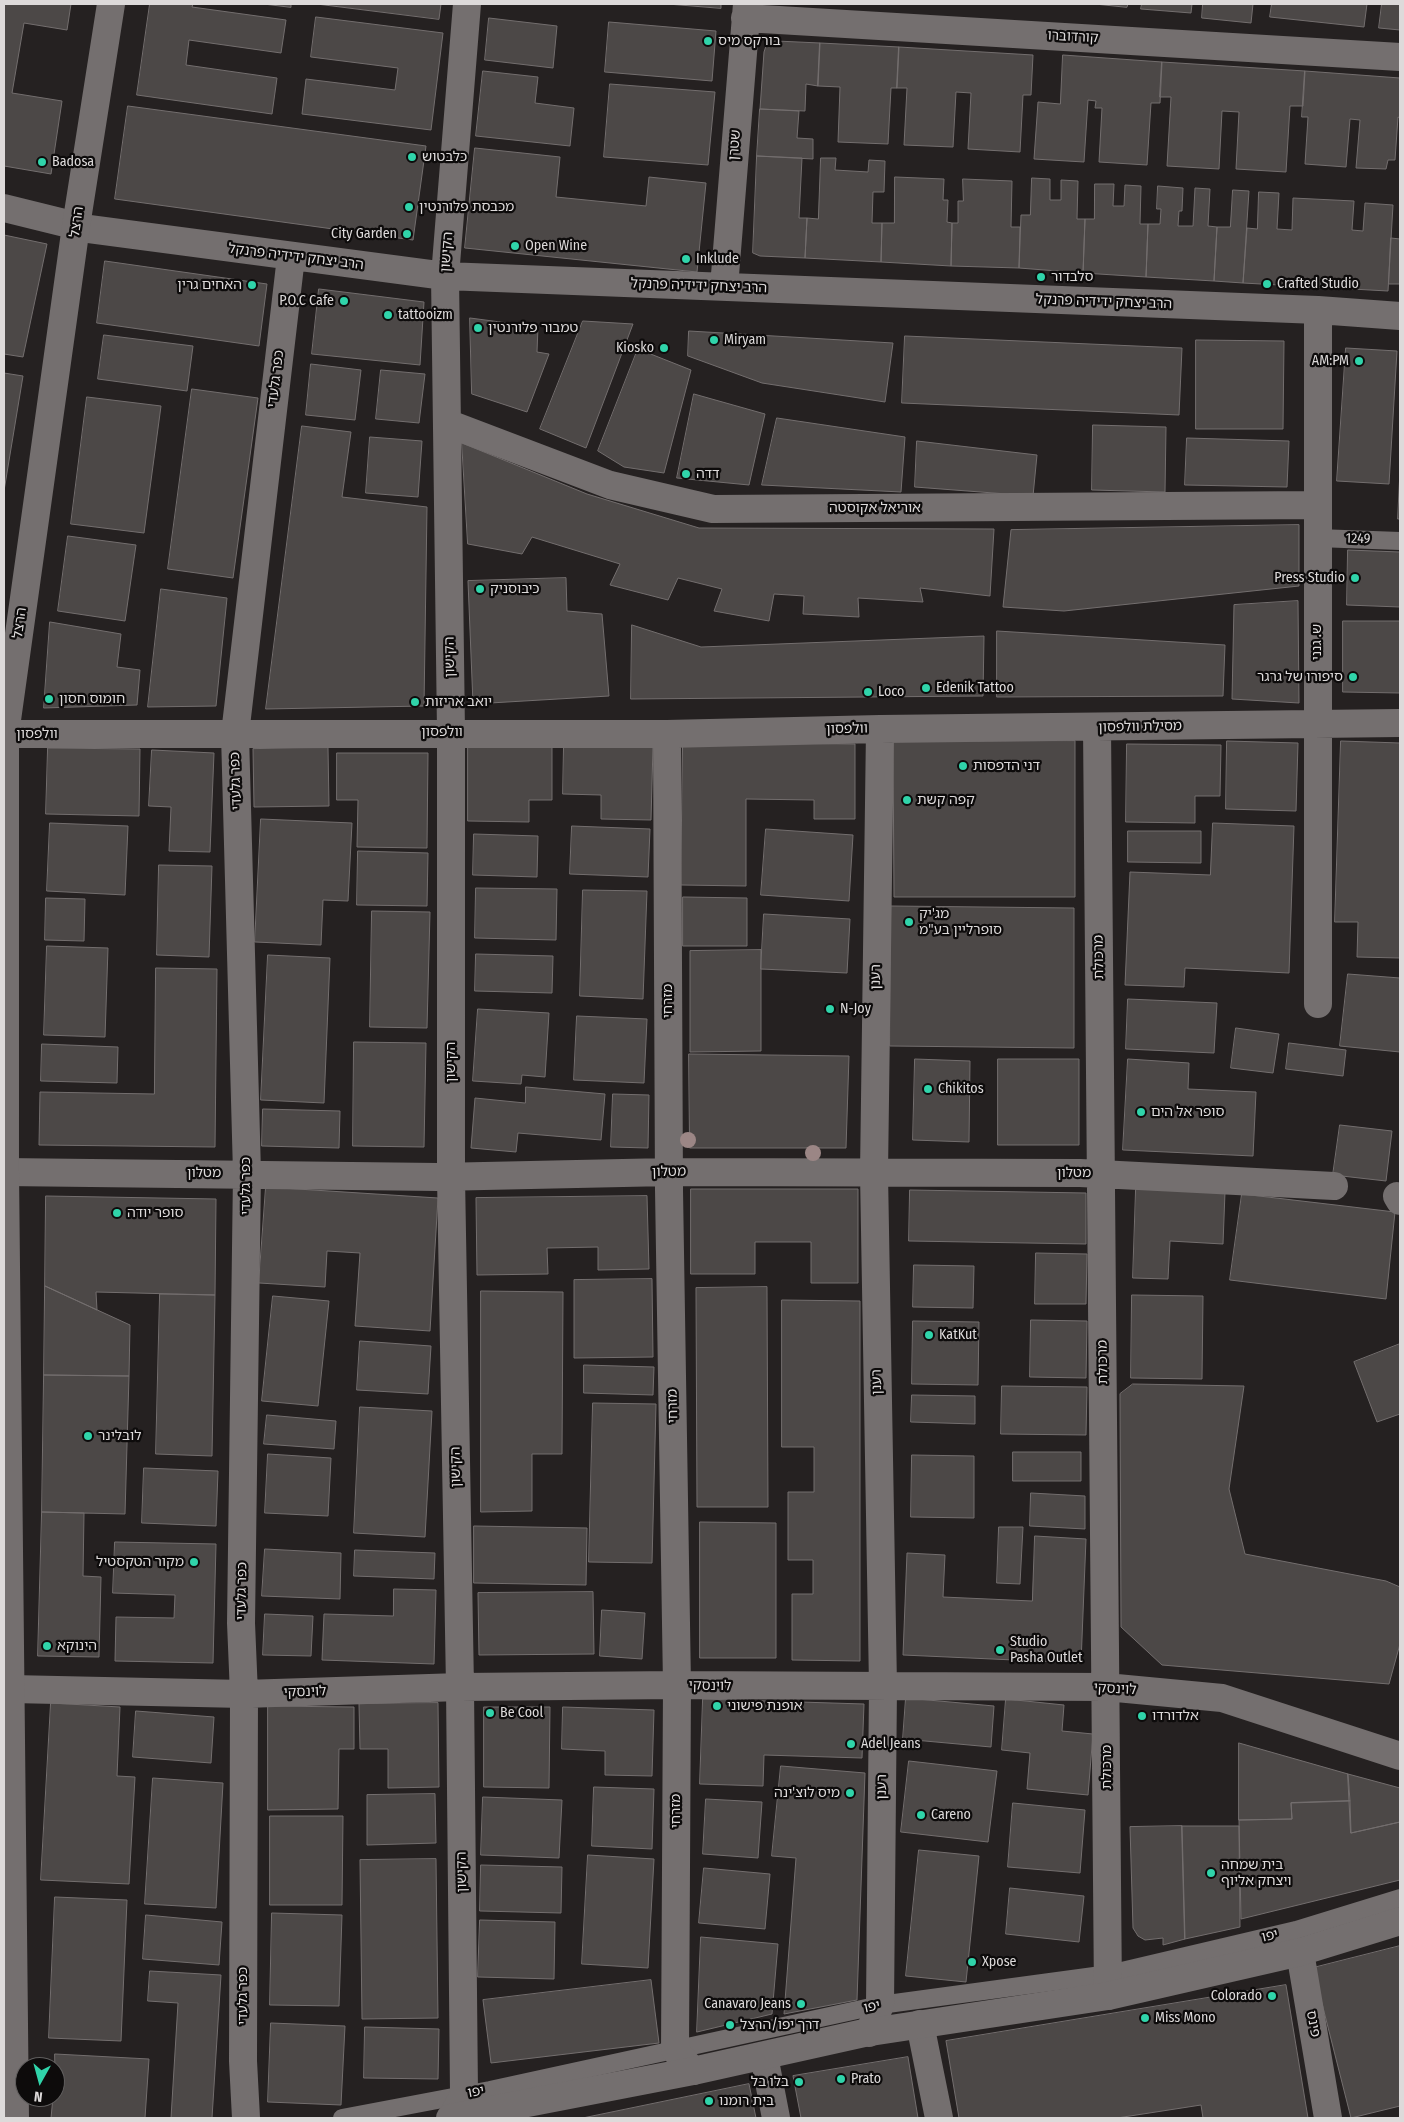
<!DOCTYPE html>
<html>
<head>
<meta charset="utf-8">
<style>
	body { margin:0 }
	#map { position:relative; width:1404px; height:2122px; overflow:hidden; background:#252121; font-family:"Fira Sans Condensed",sans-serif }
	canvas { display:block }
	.frame { position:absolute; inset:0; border:5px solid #dddada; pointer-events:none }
	.north { position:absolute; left:15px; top:2057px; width:50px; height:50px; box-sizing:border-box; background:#0d0b0b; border:1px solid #605e5e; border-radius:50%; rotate:187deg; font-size:14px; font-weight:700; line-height:20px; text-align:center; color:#dddada }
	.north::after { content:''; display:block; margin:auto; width:18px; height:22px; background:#30d4aa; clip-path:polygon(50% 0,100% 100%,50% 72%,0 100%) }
</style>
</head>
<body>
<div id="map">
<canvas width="1404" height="2122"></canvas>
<div class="frame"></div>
<div class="north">N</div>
</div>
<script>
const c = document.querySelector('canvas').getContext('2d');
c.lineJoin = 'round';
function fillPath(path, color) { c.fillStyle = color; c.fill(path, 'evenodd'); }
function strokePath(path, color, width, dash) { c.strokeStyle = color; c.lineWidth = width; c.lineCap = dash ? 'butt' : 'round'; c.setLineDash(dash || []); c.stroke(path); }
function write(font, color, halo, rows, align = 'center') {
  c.font = font + ' "Fira Sans Condensed","Noto Sans Hebrew",sans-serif'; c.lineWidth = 4.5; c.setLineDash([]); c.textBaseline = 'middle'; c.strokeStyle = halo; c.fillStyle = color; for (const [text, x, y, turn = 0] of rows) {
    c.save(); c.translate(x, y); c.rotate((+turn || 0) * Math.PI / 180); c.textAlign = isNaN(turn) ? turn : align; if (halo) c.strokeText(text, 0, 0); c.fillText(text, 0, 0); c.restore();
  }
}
const building = new Path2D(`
	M4,4H71L67,30L24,23L12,93L62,101L51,174L4,166Z
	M150,4H193L192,7L286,20L281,53L189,40L186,65L277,78L272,114L137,95Z
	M264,4H291V7Z
	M317,4H441L439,19Z
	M668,4H721V8Z
	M1095,4H1128L1127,7Z
	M1142,4H1192L1191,13L1141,9Z
	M1203,4H1253L1251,23L1202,18Z
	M1272,4H1367L1364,27L1270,17Z
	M1382,4H1400V30L1379,28Z
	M316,17L443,33L431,130L302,114L306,79L395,90L398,68L311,57Z
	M489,18L557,26L553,68L485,60Z
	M609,22L716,31L712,81L605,72Z
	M776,41L820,43L818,86L806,84L805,111L760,109L764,52L767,43Z
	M820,43L899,47L897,88H891L888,144L838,142L840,87L818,86Z
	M899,47L1033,55L1031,95H1023L1020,152L968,149L971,93L956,92L953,147L904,145L907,88H897Z
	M1063,55L1162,62L1160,103H1151L1147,165L1099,162L1102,108H1095L1096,101L1088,100L1084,162L1034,159L1038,102L1060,104Z
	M1162,62L1305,71L1303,106H1290L1286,172L1236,169L1239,112L1222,111L1219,169L1167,166L1171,97H1160Z
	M483,71L538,77L535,103L574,108L570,146L476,136Z
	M1305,71L1400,78V118L1398,117L1395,160H1388L1386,169L1356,168L1360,120L1350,119L1346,167L1305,164L1308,117H1302Z
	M610,84L715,92L708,165L604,157Z
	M128,106L426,146L413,240L115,199Z
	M760,109L799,111L797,138L813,139V159L757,156Z
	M475,148L560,157L556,197L646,206L649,177L706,183L697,272L465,248Z
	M757,156L802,158L799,218H807L805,258L760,256L753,253Z
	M821,158H836L835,170L868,172L869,160L885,161L884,192H873L872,223H882L881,262L805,258L807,218L818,219Z
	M895,177L944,179L943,200H948L947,222L952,223L951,266L881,262L882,223H894Z
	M1032,178L1050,179V200H1061V180L1078,181L1077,219H1085L1083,273L1019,268L1021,215H1030Z
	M963,179L1012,181L1011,227H1020L1019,268L951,266L952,223H958V201H963Z
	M1095,184H1114L1113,206H1124L1125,185L1141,186L1140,224H1148L1146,277L1083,273L1085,219H1094Z
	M1158,186L1183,188L1182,211H1179L1178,226H1193L1195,188L1210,189L1208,226L1217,227L1214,281L1146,277L1148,224H1160L1161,209H1157Z
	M1233,190L1249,191L1243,283L1214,281L1217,227H1230Z
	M1259,192L1279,193L1277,229L1292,230L1293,198L1354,201L1352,230L1363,231L1365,203L1393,205L1388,291L1243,283L1247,228L1257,229Z
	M4,235L47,244L23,357L4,354Z
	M1391,238L1400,239V284H1389Z
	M105,261L267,284L259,346L97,323Z
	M319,289L424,302L420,365L312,354Z
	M470,318L538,327L537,352L549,354L527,412L472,394Z
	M583,321L633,324L586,448L540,429Z
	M689,331L893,343L885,402L762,383L688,356Z
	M104,335L193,346L187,391L98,379Z
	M905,336L1182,348L1179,415L902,403Z
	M1196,340L1284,341L1283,429H1196Z
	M1346,348L1397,351L1389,484L1337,481Z
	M638,349L691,370L664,473L624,467L598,451Z
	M311,364L361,370L355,420L306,415Z
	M381,370L425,374L419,423L376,419Z
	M4,373L23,376L4,491Z
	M192,389L258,398L233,578L168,569Z
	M694,394L765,414L749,485L677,478Z
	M87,397L161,406L144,533L71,524Z
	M777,418L905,437L901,492L762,485Z
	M1093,425L1166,427L1165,492L1092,490Z
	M302,426L351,432L342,497L427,507L424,706L266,709Z
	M370,437L422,441L418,497L366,493Z
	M1187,438L1289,441L1287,487L1185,485Z
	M917,441L1037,455L1033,496L915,487Z
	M462,443L587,494L699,528L994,529L990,596L920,588L923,602L858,598L859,617L803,614L804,596L774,594L769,621L714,611L722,589L678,578L668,600L610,585L620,564L532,537L522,554L468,544Z
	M1400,471V519H1398Z
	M1299,525V586L1064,611L1003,607L1011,530Z
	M68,536L136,545L125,621L58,611Z
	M1348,550L1400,552V607L1347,605Z
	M566,578L567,611L602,614L609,696L473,704L468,581Z
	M161,589L227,598L216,706L148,707Z
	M1298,601L1299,703L1232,699L1234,605Z
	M1343,621H1400V693L1343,692Z
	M50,622L121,634L117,667L140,670L137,705L44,708Z
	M632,625L701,647L984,636L983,696L631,699Z
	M997,631L1225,645L1223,696L997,697Z
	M1075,741V897H894L893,742Z
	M1227,741L1298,743L1296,811L1226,809Z
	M1341,741L1400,743V958L1357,957L1358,922H1335Z
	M683,742L855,744V819H814V800L746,799V886L681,885Z
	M468,743L552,744V800H529V822L468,821Z
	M564,744L653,746L651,820L601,819V795L563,794Z
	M1127,744L1221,745L1220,796H1195V823L1126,822Z
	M48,748L140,749L139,816L46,814Z
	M328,748L329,806L254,807L253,749Z
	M152,750L214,753L210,852L169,851L171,807L149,806Z
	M337,753H428L427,848L357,847L358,800H337Z
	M261,819L352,823L348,901L323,900L321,945L255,942Z
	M50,823L128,826L125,895L47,891Z
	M1213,823L1294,826L1289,973L1185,968L1184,987L1125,985L1130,872L1210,875Z
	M572,826L650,829L648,877L570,874Z
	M766,829L853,835L849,901L761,895Z
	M1128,831H1201V863L1128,862Z
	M474,834L538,836L537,877L473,875Z
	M358,851L428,853L427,906L357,905Z
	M159,865L212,866L209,957L157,955Z
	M476,888L557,889L556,940L475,938Z
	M583,890L647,891L643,999L580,996Z
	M683,897L747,898V946H683Z
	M46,898L85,899L84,941L45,940Z
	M891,906L1074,908V1048L890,1046Z
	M372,911L430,912L427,1028L370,1027Z
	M764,914L850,919L847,973L761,969Z
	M47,946L108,948L105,1037L44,1035Z
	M761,950V1051L690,1052V951Z
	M476,954L553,956L552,993L475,991Z
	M268,955L330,958L324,1103L261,1100Z
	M156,968L217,969L215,1147L39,1145L40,1092L154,1094Z
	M1348,974L1400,978V1052L1340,1046Z
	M1128,999L1217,1003L1214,1053L1126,1049Z
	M478,1009L549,1013L545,1077L522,1075L521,1084L473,1081Z
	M577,1016L647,1019L644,1083L574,1080Z
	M1236,1028L1279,1034L1273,1073L1231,1068Z
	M354,1042L426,1043L424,1147L353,1146Z
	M1289,1043L1346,1050L1343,1076L1286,1069Z
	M42,1044L118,1047L117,1083L41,1081Z
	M689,1054L849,1056L846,1148H690Z
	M915,1059L970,1061L969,1142L913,1140Z
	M998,1059H1079V1145H998Z
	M1128,1059L1189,1063L1188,1089L1256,1092L1253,1156L1123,1150Z
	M526,1087L605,1094L601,1140L518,1133L516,1152L471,1148L475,1098L525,1103Z
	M613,1094L649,1095L648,1148L611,1147Z
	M263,1109L340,1111L339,1148L262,1146Z
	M1340,1125L1392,1131L1386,1181L1333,1175Z
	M266,1187L438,1198L430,1331L355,1326L360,1253L327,1251L325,1287L259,1283Z
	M691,1189H858V1283H811V1242H755V1274H691Z
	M1136,1189L1225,1192L1223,1244L1170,1241L1168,1279L1133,1278Z
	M910,1190L1086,1193V1244L909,1241Z
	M1242,1194L1395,1212L1386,1299L1230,1280Z
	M46,1196L216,1199L215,1295L96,1292L97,1310L45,1286Z
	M647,1196L649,1269L598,1270V1247L547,1248L548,1274L477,1275L476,1198Z
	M1036,1253L1087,1254L1086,1304H1035Z
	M914,1265L974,1266L973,1308L913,1307Z
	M652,1279L653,1357L574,1358V1280Z
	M45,1286L130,1325L129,1376L44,1375Z
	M767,1287L768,1507H697L696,1288Z
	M481,1291L563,1292L562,1454H532V1511L481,1512Z
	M160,1294L215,1295L212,1456L156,1454Z
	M1132,1295L1203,1296L1202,1379L1131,1378Z
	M273,1296L329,1301L318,1406L262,1401Z
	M782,1300L860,1301V1661L792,1660V1594H813V1560H788V1492H814V1447H782Z
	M1031,1320L1087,1321L1086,1378L1030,1377Z
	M913,1321L979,1322L978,1385L912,1384Z
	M360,1341L431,1346L428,1394L357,1390Z
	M1400,1344V1414L1377,1422L1354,1362Z
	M584,1365L654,1367L653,1395L584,1393Z
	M44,1375L129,1376L125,1514L42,1512Z
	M1133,1384L1244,1386L1229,1489L1245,1554L1386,1581L1400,1587V1644L1389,1684L1162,1665L1121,1627L1120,1394Z
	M1002,1386L1087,1387L1086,1435L1001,1434Z
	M912,1395L975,1396V1424L911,1422Z
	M593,1403L656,1404L652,1563L589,1562Z
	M360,1407L432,1411L425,1537L354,1533Z
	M267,1415L336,1421L334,1449L264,1444Z
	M1013,1452H1081V1481H1013Z
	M268,1454L331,1458L328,1516L265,1513Z
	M912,1455L974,1456V1518L911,1517Z
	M144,1468L218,1471L216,1526L142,1523Z
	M1031,1493L1085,1496V1529L1030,1526Z
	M42,1512L84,1513L83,1576L101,1577L99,1657L38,1656Z
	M700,1522L776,1523V1658H700Z
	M474,1526L587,1528L586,1585L474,1583Z
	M999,1527H1023L1020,1584L997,1583Z
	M1035,1536L1086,1539L1081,1663L903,1655L907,1553L945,1555L943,1597L1032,1601Z
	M115,1542L216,1544L213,1663L115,1661L116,1617L174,1618L175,1595L113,1593Z
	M265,1549L341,1553L340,1599L262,1596Z
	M355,1550L435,1553L434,1579L354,1576Z
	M394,1589L436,1590L434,1664L322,1660L324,1614L393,1616Z
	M593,1592L594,1654L479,1655L478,1593Z
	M602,1610L645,1613L642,1659L600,1656Z
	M265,1614L313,1616L311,1656L263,1655Z
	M906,1698L994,1706L991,1747L903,1739Z
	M703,1699L864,1704L862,1758L764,1755L763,1786L700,1784Z
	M1006,1699L1064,1705L1062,1731L1093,1734L1088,1795L1027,1789L1030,1753L1002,1750Z
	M51,1703L120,1707L117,1776L135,1777L129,1884L41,1880Z
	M438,1703L439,1787L388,1788V1749H360L359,1704Z
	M268,1706L354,1707V1749H339L338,1809L268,1810Z
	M484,1707H550L549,1788L484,1787Z
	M563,1707L654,1710L652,1776L605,1775V1751L562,1749Z
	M136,1711L214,1717L211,1763L133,1757Z
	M1239,1743L1348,1774L1350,1801L1291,1803L1292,1819L1239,1820Z
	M909,1761L997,1771L988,1842L901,1832Z
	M781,1766L865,1773L857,2000L784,2014L796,1858L772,1856Z
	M1348,1774L1400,1788V1822L1351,1833Z
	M153,1778L223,1783L216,1908L145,1904Z
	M594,1787L654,1789L652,1849L592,1846Z
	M435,1794L436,1843L367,1845V1795Z
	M483,1797L562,1800L559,1858L481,1855Z
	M706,1799L762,1802L758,1858L703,1854Z
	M1350,1801L1351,1833L1400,1822V1880L1241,1919L1239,1820L1292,1819L1291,1803Z
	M1013,1803L1085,1810L1080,1873L1008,1867Z
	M270,1816H343L342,1905H270Z
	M1182,1826H1239L1240,1927L1185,1939Z
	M1182,1826L1185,1939L1163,1945V1938L1145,1940L1138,1936L1133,1928L1130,1827Z
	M919,1850L979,1856L966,1982L906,1976Z
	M588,1855L654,1859L648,1968L582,1964Z
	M436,1859L438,2018L362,2019L360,1860Z
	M481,1865L562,1867L561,1913L480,1911Z
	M704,1868L770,1874L765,1929L699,1923Z
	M1010,1888L1084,1896L1079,1942L1006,1934Z
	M55,1897L127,1900L121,2041L49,2038Z
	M272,1913L342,1915L339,2006L270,2005Z
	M146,1915L222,1922L219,1965L143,1959Z
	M480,1920L555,1922L554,1979L478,1977Z
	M701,1937L778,1944L772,2014L697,2032Z
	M1400,1946V2106L1351,2118L1313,1968Z
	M150,1971L221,1975L212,2118H171L178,2003L148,2001Z
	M651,1980L659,2043L491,2063L483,2000Z
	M1286,1985L1308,2118H1203L1201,2105L1117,2118H959L946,2041Z
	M271,2023L345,2026L341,2105L268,2102Z
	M365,2027L439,2029L438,2079L364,2078Z
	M55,2054L149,2059L145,2118H51L53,2097H55Z
	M908,2057L918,2118H801L793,2076Z
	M749,2084L756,2118H583Z`);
fillPath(building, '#4c4847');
strokePath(building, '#736e6e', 1);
strokePath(new Path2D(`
	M1317,538L1400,541
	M342,2118L490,2090L880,2005L1109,1974L1296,1930L1400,1898`), '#746f6f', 18);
strokePath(new Path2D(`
	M745,18L1400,57
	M4,208L89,229L445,276L1318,310L1400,316
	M724,287L747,4
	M447,423L610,485L713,509L1316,505
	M1097,727L1108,1996
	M4,734H667L880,729L1400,723
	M667,734L669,1190L677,1685L675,2050L693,2071
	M1318,1004V310
	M4,1172L438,1177L669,1172L1080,1173L1334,1186
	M1397,1196L1400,1201
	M11,1689L244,1694L460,1687L677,1685L1106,1687L1222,1698L1400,1756
	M1300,1952L1328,2118
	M920,2024L939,2118
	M869,2033L880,2005L883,1686L874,1173L880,729
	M764,2056L776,2118
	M246,2118L243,2061L244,1694L241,1623L247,1173L235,734L291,257
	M452,2118L464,2094L460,1687L451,1177V732L445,276L467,4`), '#746f6f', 28);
strokePath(new Path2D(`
	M15,2118L5,1172V734L76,226L111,4
	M450,2118L693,2071L864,2033L1108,1996L1300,1952L1400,1921`), '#746f6f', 28);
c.fillStyle = '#9b8685';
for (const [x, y] of [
	[688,1140],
	[813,1153]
]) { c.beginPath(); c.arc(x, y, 8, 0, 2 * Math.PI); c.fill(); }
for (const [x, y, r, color] of [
	[708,41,5,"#30d4aa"],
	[412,157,5,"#30d4aa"],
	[42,162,5,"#30d4aa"],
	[409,207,5,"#30d4aa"],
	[407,234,5,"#30d4aa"],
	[515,246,5,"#30d4aa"],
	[686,259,5,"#30d4aa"],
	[1041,277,5,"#30d4aa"],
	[1267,284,5,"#30d4aa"],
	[252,285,5,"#30d4aa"],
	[344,301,5,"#30d4aa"],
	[388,315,5,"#30d4aa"],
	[478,328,5,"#30d4aa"],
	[714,340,5,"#30d4aa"],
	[664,348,5,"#30d4aa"],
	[1359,361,5,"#30d4aa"],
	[686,474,5,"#30d4aa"],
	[1355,578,5,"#30d4aa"],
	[480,589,5,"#30d4aa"],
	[1353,677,5,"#30d4aa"],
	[926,688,5,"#30d4aa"],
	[868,692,5,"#30d4aa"],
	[49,699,5,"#30d4aa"],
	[415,702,5,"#30d4aa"],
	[963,766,5,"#30d4aa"],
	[907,800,5,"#30d4aa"],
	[909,922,5,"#30d4aa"],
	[830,1009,5,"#30d4aa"],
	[928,1089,5,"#30d4aa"],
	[1141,1112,5,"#30d4aa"],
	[117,1213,5,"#30d4aa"],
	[929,1335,5,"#30d4aa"],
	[88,1436,5,"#30d4aa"],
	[194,1562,5,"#30d4aa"],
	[47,1646,5,"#30d4aa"],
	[1000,1650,5,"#30d4aa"],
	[717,1706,5,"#30d4aa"],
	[490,1713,5,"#30d4aa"],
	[1142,1716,5,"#30d4aa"],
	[851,1744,5,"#30d4aa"],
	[850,1793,5,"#30d4aa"],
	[921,1815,5,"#30d4aa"],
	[1211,1873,5,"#30d4aa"],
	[972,1962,5,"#30d4aa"],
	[1272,1996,5,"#30d4aa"],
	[801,2004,5,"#30d4aa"],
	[1145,2018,5,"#30d4aa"],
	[730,2025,5,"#30d4aa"],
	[841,2079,5,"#30d4aa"],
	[799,2082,5,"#30d4aa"],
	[709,2101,5,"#30d4aa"]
]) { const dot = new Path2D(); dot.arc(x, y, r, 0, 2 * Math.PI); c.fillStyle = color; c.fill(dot); strokePath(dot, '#0d0b0b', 2); }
write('14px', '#dddada', '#0d0b0b', [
	["קורדוברו",1073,37,3],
	["שטרן",735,145,-85],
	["הרצל",77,222,-82],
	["הקישון",447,252,-86],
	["הרב יצחק ידידיה פרנקל",296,257,7],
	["הרב יצחק ידידיה פרנקל",699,286,2],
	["הרב יצחק ידידיה פרנקל",1104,302,2],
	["כפר גלעדי",276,379,-83],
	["אוריאל אקוסטה",875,508],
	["1249",1358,539,2],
	["הרצל",20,623,-82],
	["ש. גנני",1317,642,-90],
	["הקישון",450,657,-91],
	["מסילת וולפסון",1140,727,-1],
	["וולפסון",847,729,-1],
	["וולפסון",442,732],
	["וולפסון",37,734],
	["כפר גלעדי",236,781,-92],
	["מרכולת",1099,957,-91],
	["רענן",876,977,-89],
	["מזרחי",668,1001,-90],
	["הקישון",451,1062,-90],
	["מטלון",669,1172,-1],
	["מטלון",204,1173],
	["מטלון",1074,1173],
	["כפר גלעדי",246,1186,-90],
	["מרכולת",1103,1362,-91],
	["רענן",877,1382,-91],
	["מזרחי",673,1406,-91],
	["הקישון",456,1467,-91],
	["כפר גלעדי",242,1591,-89],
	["לוינסקי",710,1686,1],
	["לוינסקי",1115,1689,3],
	["לוינסקי",305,1692,-2],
	["מרכולת",1107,1767,-90],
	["רענן",882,1787,-89],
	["מזרחי",676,1811,-90],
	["הקישון",462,1872,-91],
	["יפו",1270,1936,-13],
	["כפר גלעדי",243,1996,-90],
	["יפו",872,2007,-11],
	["פינס",1313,2024,80],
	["יפו",476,2092,-10]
]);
write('14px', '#dddada', '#0d0b0b', [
	["בורקס מיס",718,41],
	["כלבטוש",422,157],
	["Badosa",52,162],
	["מכבסת פלורנטין",419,207],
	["City Garden",397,234,"right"],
	["Open Wine",525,246],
	["Inklude",696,259],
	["סלבדור",1051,277],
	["Crafted Studio",1277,284],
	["האחים גרין",242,285,"right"],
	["P.O.C Cafe",334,301,"right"],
	["tattooizm",398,315],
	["טמבור פלורנטין",488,328],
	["Miryam",724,340],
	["Kiosko",654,348,"right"],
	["AM:PM",1349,361,"right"],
	["דדה",696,474],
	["Press Studio",1345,578,"right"],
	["כיבוסניק",490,589],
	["סיפורו של גרגר",1343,677,"right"],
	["Edenik Tattoo",936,688],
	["Loco",878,692],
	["חומוס חסון",59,699],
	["יואב אריזות",425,702],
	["דני הדפסות",973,766],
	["קפה קשת",917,800],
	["מג'יק",919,914],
	["סופרליין בע\"מ",919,930],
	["N-Joy",840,1009],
	["Chikitos",938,1089],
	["סופר אל הים",1151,1112],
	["סופר יודה",127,1213],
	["KatKut",939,1335],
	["לובלינר",98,1436],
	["מקור הטקסטיל",184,1562,"right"],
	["Studio",1010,1642],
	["Pasha Outlet",1010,1658],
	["הינוקא",57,1646],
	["אופנת פישוני",727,1706],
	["Be Cool",500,1713],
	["אלדורדו",1152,1716],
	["Adel Jeans",861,1744],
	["מיס לוצ'ינה",840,1793,"right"],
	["Careno",931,1815],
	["בית שמחה",1221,1865],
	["ויצחק אליוף",1221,1881],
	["Xpose",982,1962],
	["Colorado",1262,1996,"right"],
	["Canavaro Jeans",791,2004,"right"],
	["Miss Mono",1155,2018],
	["דרך יפו/הרצל",740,2025],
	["Prato",851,2079],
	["בלו בל",789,2082,"right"],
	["בית רומנו",719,2101]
], 'left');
</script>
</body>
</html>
